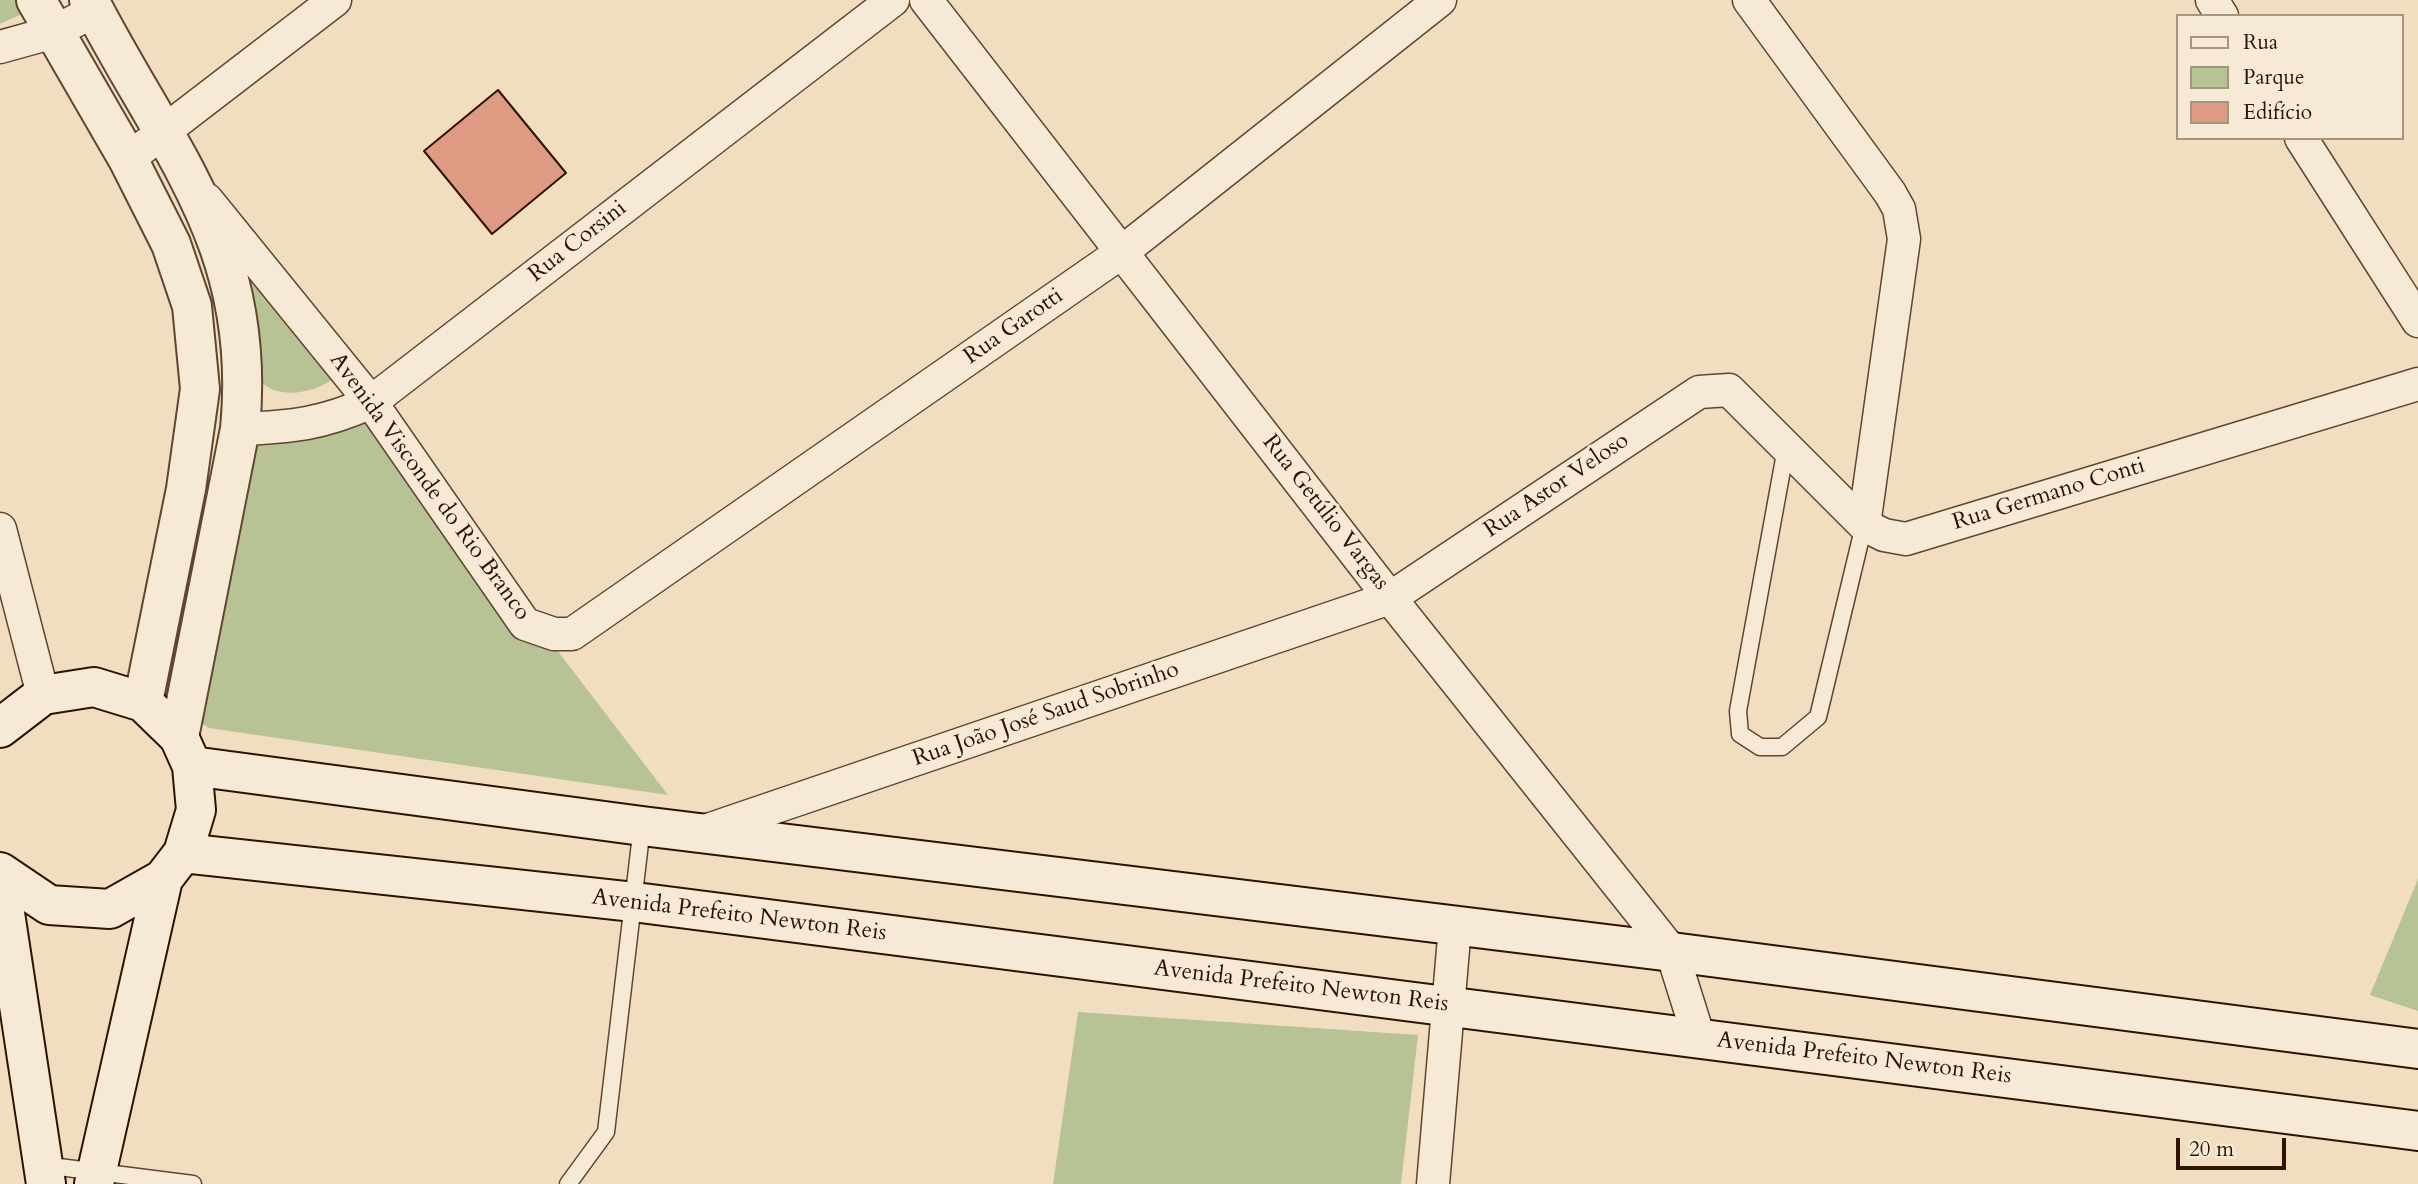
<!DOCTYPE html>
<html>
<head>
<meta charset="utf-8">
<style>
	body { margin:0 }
	#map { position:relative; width:2418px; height:1184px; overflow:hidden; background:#f1dec1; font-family:Cardo,serif }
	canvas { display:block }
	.legend { position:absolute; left:2176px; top:14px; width:228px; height:126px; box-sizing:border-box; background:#f6ead7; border:2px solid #a69481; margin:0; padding:9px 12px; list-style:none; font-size:21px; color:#2f1200 }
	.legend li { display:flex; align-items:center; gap:14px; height:35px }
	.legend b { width:35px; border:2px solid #a69481 }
	.scale { position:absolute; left:2176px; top:1138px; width:110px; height:32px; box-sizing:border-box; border:4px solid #2f1200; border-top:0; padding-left:9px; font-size:21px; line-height:24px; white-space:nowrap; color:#2f1200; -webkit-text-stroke:5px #f6ead7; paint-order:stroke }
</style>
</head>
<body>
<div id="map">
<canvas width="2418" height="1184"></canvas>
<ul class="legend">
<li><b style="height:9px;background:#f6ead7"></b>Rua</li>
<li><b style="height:19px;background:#b7c295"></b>Parque</li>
<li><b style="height:19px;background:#de9a83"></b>Edifício</li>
</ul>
<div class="scale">20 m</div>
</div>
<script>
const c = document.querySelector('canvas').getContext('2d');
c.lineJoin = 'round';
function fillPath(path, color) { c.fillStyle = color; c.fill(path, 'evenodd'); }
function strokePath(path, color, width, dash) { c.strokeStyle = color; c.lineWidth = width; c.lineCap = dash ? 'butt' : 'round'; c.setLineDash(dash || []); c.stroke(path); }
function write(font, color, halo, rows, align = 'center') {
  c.font = font + ' Cardo,serif'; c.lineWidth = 6; c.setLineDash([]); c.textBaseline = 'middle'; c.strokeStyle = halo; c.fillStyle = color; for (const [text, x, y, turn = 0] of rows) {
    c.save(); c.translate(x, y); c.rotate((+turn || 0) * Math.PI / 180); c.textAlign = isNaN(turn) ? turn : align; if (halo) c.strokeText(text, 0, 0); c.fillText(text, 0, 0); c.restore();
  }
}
fillPath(new Path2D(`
	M0,0H17L24,13L0,24Z
	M245,265L334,378C314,394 277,400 259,380Z
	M380,419L668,795L209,728L200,722L253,437Z
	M2418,879V1011L2370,995Z
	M1078,1012L1418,1035L1401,1184H1053Z`), '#b7c295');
const building = new Path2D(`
	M498,90L566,173L492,234L424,151Z`);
fillPath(building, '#de9a83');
strokePath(building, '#2f1200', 2);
const service = new Path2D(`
	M1786,448L1738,711L1740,734L1760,747H1782L1818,717L1864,525
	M43,1165L193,1184
	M568,1184L606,1132L642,826`);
const minor = new Path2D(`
	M926,0L1390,598L1672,952L1699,1038
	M1749,0L1890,193L1899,209L1904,239L1864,525
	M2212,0L2222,16
	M0,47L54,32L94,11
	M2301,138L2418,321
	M128,159L335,0
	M207,200L371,402L525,624L554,634H572L1122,252L1440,0
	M240,429C292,427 323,424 371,402L893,0
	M0,529L43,695
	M702,832L1390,598L1699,392L1729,390L1864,525L1884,535L1906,539L2418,384
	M1433,1184L1455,926`);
const tertiary = new Path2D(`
	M36,0L128,159L171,244L192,306L200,389L186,489L143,702
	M89,0C167,152 258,244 240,429L179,737`);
const secondary = new Path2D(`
	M0,728L43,695L94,687L143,702L179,737L192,766L196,810L183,853L163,879L110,909L49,905L0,872
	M192,766L642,826L1672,952L2418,1049
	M183,853L634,902L2418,1131
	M0,880L46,1184
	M94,1184L163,879`);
strokePath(service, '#604530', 19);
strokePath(minor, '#604530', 35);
strokePath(tertiary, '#604530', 42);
strokePath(secondary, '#2f1200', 42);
strokePath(service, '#f6ead7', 16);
strokePath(minor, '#f6ead7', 32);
strokePath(tertiary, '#f6ead7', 38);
strokePath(secondary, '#f6ead7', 38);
write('23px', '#2f1200', '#f6ead7', [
	["Rua Corsini",578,242,-38],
	["Rua Garotti",1014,327,-35],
	["Rua Astor Veloso",1557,486,-34],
	["Avenida Visconde do Rio Branco",429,487,54],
	["Rua Germano Conti",2049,495,-17],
	["Rua Getúlio Vargas",1325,513,52],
	["Rua João José Saud Sobrinho",1046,715,-19],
	["Avenida Prefeito Newton Reis",739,916,7],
	["Avenida Prefeito Newton Reis",1301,987,7],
	["Avenida Prefeito Newton Reis",1864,1059,7]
]);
</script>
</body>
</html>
